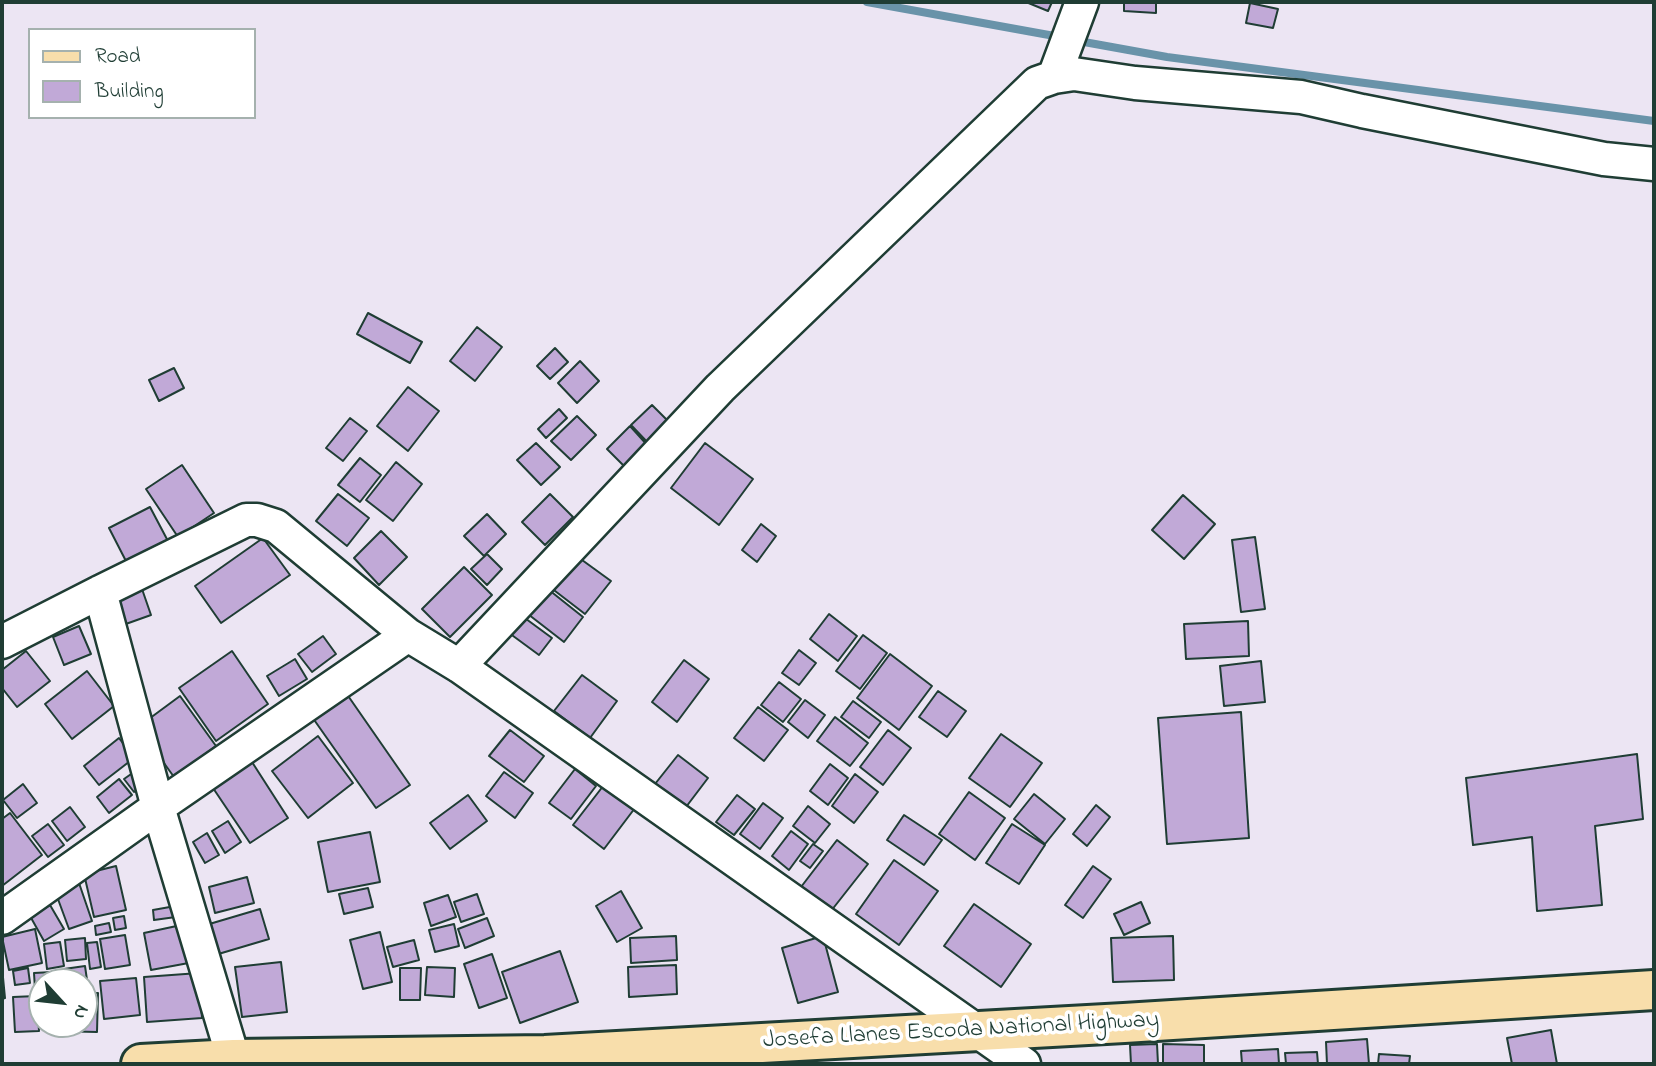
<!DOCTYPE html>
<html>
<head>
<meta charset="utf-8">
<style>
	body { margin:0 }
	#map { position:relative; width:1656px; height:1066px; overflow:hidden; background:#ece5f3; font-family:"Indie Flower",sans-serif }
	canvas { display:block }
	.frame { position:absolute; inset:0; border:4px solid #1f3d34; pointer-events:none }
	.legend { position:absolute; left:28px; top:28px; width:228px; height:91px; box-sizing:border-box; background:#fff; border:2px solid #a5b1ae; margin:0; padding:9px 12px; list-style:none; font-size:21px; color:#1f3d34 }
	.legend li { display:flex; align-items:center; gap:14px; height:35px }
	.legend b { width:35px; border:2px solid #a5b1ae }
	.north { position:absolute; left:28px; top:968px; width:70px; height:70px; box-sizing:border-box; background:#fff; border:2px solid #a5b1ae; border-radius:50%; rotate:117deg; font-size:19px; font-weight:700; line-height:28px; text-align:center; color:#1f3d34 }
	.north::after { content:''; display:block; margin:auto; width:24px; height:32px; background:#1f3d34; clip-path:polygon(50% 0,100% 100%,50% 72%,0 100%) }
</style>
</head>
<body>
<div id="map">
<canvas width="1656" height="1066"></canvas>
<div class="frame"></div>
<ul class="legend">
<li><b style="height:9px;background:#f8deab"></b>Road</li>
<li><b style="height:19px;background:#c1a9d7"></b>Building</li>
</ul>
<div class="north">N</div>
</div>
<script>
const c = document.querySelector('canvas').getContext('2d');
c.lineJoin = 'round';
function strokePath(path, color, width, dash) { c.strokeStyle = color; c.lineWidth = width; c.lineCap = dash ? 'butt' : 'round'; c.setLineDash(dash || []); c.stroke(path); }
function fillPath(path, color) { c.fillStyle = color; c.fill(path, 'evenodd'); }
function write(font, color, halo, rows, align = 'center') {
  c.font = font + ' "Indie Flower",sans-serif'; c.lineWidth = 7; c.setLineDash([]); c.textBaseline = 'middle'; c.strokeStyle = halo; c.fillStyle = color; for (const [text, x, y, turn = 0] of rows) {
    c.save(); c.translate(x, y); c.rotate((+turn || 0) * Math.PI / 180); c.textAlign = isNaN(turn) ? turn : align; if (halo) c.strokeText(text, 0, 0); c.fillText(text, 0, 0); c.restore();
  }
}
strokePath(new Path2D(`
	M867,2L1060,37
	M1073,40L1167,57L1654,121`), '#6993a9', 8);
const building = new Path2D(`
	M1026,2H1052L1048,11Z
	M1124,2H1156V13L1124,11Z
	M1250,3L1278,9L1273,28L1246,23Z
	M368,313L422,342L410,363L357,334Z
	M477,327L502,347L475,381L450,361Z
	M555,348L568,362L550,379L537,366Z
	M580,361L599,381L577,403L558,383Z
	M174,368L184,388L159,401L149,380Z
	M408,387L439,411L408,451L377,426Z
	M652,405L672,425L651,446L631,425Z
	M559,409L567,418L546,438L538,429Z
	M577,416L596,435L571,460L551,441Z
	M350,418L367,431L343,461L326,448Z
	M630,426L649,447L627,469L607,449Z
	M536,443L560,467L541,485L517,460Z
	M705,443L753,479L719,525L671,488Z
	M360,458L381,475L360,502L338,485Z
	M396,462L422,484L393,521L366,500Z
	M182,465L214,513L178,537L146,489Z
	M338,494L369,518L347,546L316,521Z
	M550,494L573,517L545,545L522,522Z
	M1183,495L1215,524L1184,559L1152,530Z
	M150,507L169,543L128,565L109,528Z
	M487,514L506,534L484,556L464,536Z
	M761,524L776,536L757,562L742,550Z
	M381,531L407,557L379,585L354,558Z
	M1255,537L1265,609L1241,612L1232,540Z
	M263,538L290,575L221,623L195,586Z
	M571,552L611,581L585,614L546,584Z
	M487,554L502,569L487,585L471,569Z
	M464,567L492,595L450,637L422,609Z
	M544,586L583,617L564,642L524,611Z
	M142,589L151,615L123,625L114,598Z
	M518,613L552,638L539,655L505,630Z
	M829,614L857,636L838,661L810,639Z
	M1248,621L1249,656L1186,659L1184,624Z
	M79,626L91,654L64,665L53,637Z
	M863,635L887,653L860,689L836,671Z
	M323,636L336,654L312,672L298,654Z
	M799,650L816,663L799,685L782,673Z
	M26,651L50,681L17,707L2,688V670Z
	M232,651L268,704L216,741L179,688Z
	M890,654L932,686L899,730L857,698Z
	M295,659L307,679L279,696L267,676Z
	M684,660L709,679L677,722L652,702Z
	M1261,661L1265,702L1224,706L1220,666Z
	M87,671L114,706L72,739L45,704Z
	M582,675L617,701L590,738L554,711Z
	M779,682L801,699L783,722L761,705Z
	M344,690L410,785L376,808L310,714Z
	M938,691L966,711L947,737L919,717Z
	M180,696L216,746L174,777L138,727Z
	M805,700L825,715L808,738L788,722Z
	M853,701L881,722L869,738L841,717Z
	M758,707L788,730L764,761L734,738Z
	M1241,712L1249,838L1167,844L1158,718Z
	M835,717L868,743L850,766L817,741Z
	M510,730L544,756L524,782L489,756Z
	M888,730L911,748L883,785L860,767Z
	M1001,734L1042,763L1010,807L969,778Z
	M318,736L353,783L308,818L272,771Z
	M119,738L134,758L99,785L84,766Z
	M1637,754L1643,819L1595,826L1602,905L1537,911L1532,837L1473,845L1466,778Z
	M678,755L708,778L686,807L655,784Z
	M252,762L288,818L250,843L213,788Z
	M830,764L848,778L828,805L810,791Z
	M575,769L596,786L571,819L549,803Z
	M134,772L144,785L134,792L124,779Z
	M504,772L533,793L515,818L486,796Z
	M855,774L878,792L854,823L832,806Z
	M119,779L132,795L109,813L97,797Z
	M607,781L638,804L604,849L573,825Z
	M23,784L37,803L17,818L3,800Z
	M969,792L1005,818L975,860L939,834Z
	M1034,794L1065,819L1045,844L1014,819Z
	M468,795L487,821L450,849L430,823Z
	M737,795L755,809L734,835L716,822Z
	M763,803L783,818L760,849L740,834Z
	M1096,805L1110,817L1087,846L1073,834Z
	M808,806L830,824L815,843L793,826Z
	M70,807L85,827L67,841L52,821Z
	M10,813L42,855L2,886V819Z
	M904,815L942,840L924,865L887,840Z
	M228,821L241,842L225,853L212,831Z
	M48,824L64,845L48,857L32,836Z
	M1012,824L1045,845L1019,884L986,863Z
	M791,831L808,844L789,870L772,856Z
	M370,832L380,882L328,892L318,842Z
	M207,833L219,855L205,863L193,842Z
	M837,840L868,864L831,911L801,887Z
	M813,844L823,851L810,868L800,861Z
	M894,860L938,891L899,945L856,914Z
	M116,866L126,910L94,917L84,874Z
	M1093,866L1111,879L1083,918L1065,905Z
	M247,877L254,903L215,913L209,887Z
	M79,883L92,921L69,929L55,891Z
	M368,888L373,907L344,914L339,894Z
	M621,891L642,928L617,942L596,906Z
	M477,894L484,914L461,922L454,902Z
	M448,895L456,917L431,926L424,903Z
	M1141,902L1150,923L1124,935L1114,914Z
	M974,904L1031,944L1001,987L944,946Z
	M50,905L64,929L44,941L30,916Z
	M181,905L183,916L154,920L153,910Z
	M260,909L269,939L215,955L206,925Z
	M124,916L126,928L115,930L113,918Z
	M487,918L494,936L465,948L458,929Z
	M109,923L111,932L96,935L95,926Z
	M186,924L194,962L151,970L144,933Z
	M454,924L459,946L435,952L429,930Z
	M35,929L42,963L9,970L2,937Z
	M380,932L392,982L363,989L350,940Z
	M125,935L130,965L105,969L100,939Z
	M676,936L677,960L631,963L630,938Z
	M823,936L838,992L798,1003L782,948Z
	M1173,936L1174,980L1113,982L1111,938Z
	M85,938L86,959L67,961L65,940Z
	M414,940L419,960L393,967L387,947Z
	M60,942L64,966L47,969L44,944Z
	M97,942L101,967L90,969L87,943Z
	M560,951L578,1002L520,1023L502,972Z
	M492,954L507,998L479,1008L464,964Z
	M281,962L287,1012L242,1017L235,967Z
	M676,965L677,994L629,997L628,967Z
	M85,966L88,987L84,988V982H66L64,969Z
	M2,967L5,998L2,999Z
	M427,967L455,968L454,997L425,995Z
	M28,968L30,983L15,985L13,971Z
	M400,968H421L420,1000H400Z
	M53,972V982H42V988L35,989L34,973Z
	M199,973L202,1018L147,1022L144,977Z
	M136,978L140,1015L104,1019L100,981Z
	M84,993H98L97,1032L55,1031V1024H84Z
	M37,996L39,1031L15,1032L13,997Z
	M1551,1030L1557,1064H1512L1507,1038Z
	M1367,1039L1369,1064H1327L1326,1042Z
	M1157,1044L1158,1064H1131L1130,1045Z
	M1163,1044L1204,1045V1064H1163Z
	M1278,1049L1279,1064H1242L1241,1051Z
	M1317,1052L1318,1064H1286L1285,1053Z
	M1379,1054L1410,1056L1409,1064H1378Z`);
fillPath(building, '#c1a9d7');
strokePath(building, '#1f3d34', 2);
const minor = new Path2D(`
	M1054,77L1082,2
	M100,592L158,807L235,1064
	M2,642L100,592L246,520H257L276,526L408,635L459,666L1024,1064
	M459,666L720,388L1037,83L1054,77L1074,74L1135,83L1301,97L1362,111L1604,159L1654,164
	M2,918L158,807L408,635`);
const primary = new Path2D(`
	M141,1064L234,1059L545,1055L1124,1023L1654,990`);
strokePath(minor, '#1f3d34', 37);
strokePath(primary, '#1f3d34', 44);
strokePath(minor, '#fff', 32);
strokePath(primary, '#f8deab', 38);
write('24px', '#1f3d34', '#fff', [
	["Josefa Llanes Escoda National Highway",961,1032,-3]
]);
</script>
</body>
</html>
